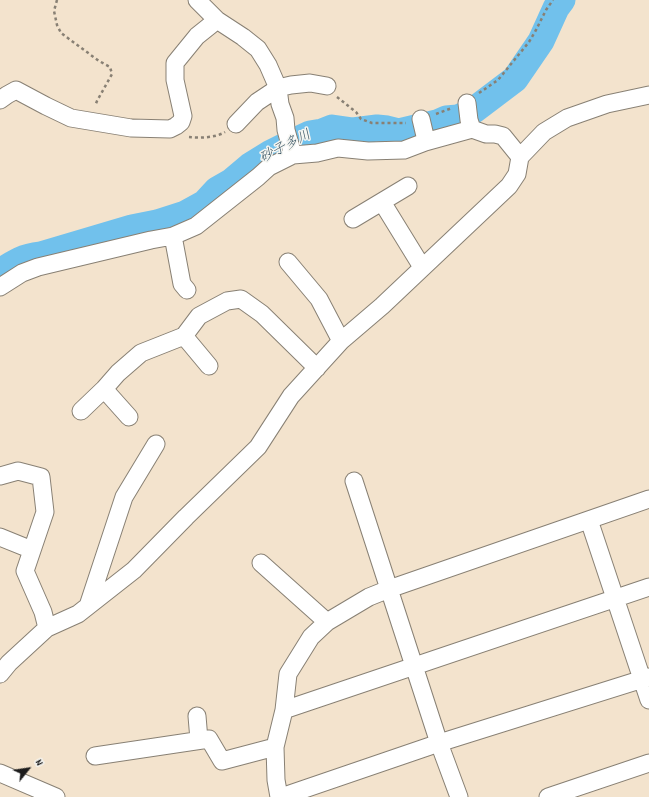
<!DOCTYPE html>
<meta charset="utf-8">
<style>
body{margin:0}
#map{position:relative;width:649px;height:797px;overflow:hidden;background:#f3e3cd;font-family:Dekko,sans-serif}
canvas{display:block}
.north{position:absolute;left:8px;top:749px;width:40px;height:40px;-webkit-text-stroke:3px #f6f6f2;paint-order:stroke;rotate:60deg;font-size:11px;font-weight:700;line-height:16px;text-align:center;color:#1c1c1c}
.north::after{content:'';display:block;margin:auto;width:14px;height:18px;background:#1c1c1c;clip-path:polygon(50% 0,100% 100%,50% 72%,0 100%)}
</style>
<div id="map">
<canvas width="649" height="797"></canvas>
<div class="north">N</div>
</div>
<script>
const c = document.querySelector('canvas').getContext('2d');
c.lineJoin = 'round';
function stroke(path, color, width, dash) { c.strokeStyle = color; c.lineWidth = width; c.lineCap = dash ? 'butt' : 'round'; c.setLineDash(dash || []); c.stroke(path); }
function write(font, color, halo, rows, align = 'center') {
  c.font = font + ' Dekko,"Klee One",sans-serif'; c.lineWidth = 3; c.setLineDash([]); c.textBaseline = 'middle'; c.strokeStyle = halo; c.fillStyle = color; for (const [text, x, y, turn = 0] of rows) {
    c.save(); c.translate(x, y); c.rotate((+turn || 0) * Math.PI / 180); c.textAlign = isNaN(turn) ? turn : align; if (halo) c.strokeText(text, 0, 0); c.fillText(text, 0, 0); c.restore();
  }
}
const river = new Path2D(`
 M0,272C15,262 23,257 41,255L132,228L157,223L185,214L205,203L217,190L231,182L250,166L271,153L295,141L310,134L322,132L332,128L353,131L377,128L387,129L399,132L437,123L446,119L458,118L465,115L474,110L515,79L541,41L556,8L562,0`);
const path = new Path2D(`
 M57,0L54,11L57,25L61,33L99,61L110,67L112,74L97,101L95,106
 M479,93L498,80L529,42L536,30L546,10L553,0
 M337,97L356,112L361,119L372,123H406
 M436,114L452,108
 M189,137C200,138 215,138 225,132`);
const minor = new Path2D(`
 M197,0L217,20L243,37L258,49L268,65L278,88L280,104L285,118L286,130L293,155
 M0,100L7,95L16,90L46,106L71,118L131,128L170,129L176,126L181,122L183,116L175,80V63L197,36L217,20
 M467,103L469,120L472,129
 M421,119L425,136V142
 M236,124L257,102L278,88L291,85L310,83L327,86
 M382,202L422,267
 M353,219L408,186
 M173,236L182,284L187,290
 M288,262L319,299L341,341
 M0,287L22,273L38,267L151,240L173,236L196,226L258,177L269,167L293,155L317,153L338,148L368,151L404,150L425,142L472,129L486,134H495L503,136L520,157
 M184,336L209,366
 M104,389L129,417
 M81,411L104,389L118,373L141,353L184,336L199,316L227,301L241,299L262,314L317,368
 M0,476L18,471L41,477L45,512L25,571L43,612L47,628
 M354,481L439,743L459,797
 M589,520L649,700
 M0,537L32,550
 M261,563L327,622
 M88,606L124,497L156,444
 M0,674L9,663L47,628L78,614L134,570L186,517L258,447L291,396L341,341L382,306L509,186L517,174L520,157L544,132L567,118L607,104L649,95
 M284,710L649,587
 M197,716L199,740
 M95,756L209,739L222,761L275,747
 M0,773L56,797
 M279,797L276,780L275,747L284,710L288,674L311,637L327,622L369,597L389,589L649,499
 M281,797L439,743L649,677
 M548,797L649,763`);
const waterNames = [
 ["砂子多川",286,148,-27]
];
stroke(river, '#71c1ec', 27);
stroke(minor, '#888074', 19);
stroke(path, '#888074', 2.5, [3, 3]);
stroke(minor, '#fff', 17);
write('italic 14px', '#3a5665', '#f6f6f2', waterNames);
</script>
